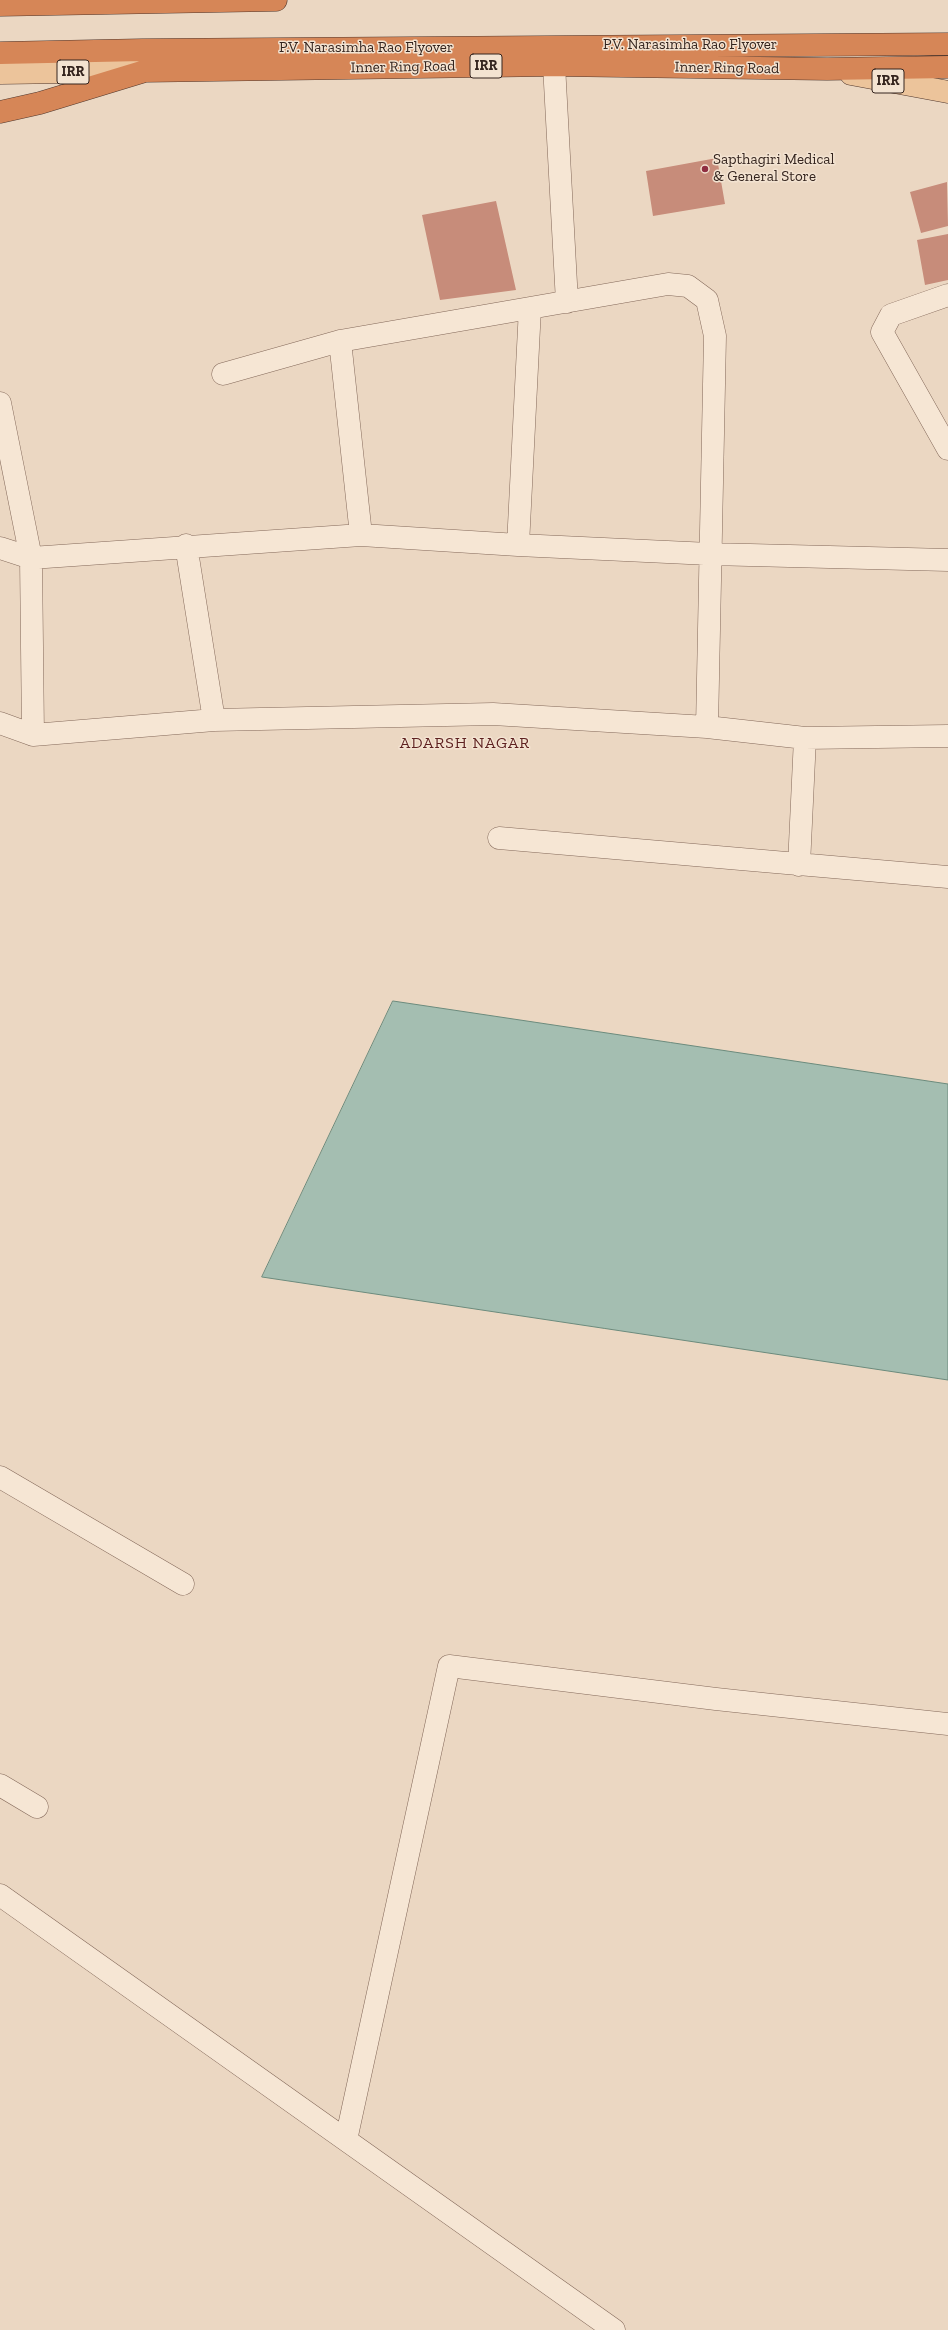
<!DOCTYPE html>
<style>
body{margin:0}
canvas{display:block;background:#ebd7c2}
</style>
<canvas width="948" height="2330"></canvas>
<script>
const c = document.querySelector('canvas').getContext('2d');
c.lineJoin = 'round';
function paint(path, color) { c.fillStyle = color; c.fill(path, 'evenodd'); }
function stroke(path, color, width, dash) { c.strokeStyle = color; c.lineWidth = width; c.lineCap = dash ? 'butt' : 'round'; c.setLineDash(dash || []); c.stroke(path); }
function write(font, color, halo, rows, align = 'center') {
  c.font = font + ' "Zilla Slab",serif'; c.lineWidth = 3; c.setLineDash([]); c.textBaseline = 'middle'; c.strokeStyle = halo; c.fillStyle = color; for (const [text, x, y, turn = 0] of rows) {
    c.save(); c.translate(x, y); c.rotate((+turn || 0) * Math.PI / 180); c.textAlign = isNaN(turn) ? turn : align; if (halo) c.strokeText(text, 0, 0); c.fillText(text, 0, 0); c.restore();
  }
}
const water = new Path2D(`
 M393,1001L948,1084V1380L262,1277Z`);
const building = new Path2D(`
 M717,158L725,204L653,216L646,171Z
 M947,182L948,226L921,233L910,192Z
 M496,201L516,290L440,300L422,215Z
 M948,234V280L925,285L917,240Z`);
const minor = new Path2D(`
 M554,65L567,302
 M948,295L891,315L882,332L948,449
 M340,341L361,535
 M223,374L340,341L668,284L688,286L707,300L715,336L707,727
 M0,403L31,558L33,735
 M186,545L214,720
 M518,545L530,308
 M0,548L31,558L361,535L518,545L710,554L948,560
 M0,723L33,735L214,720L493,714L707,727L805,738L948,736
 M499,838L948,877
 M799,865L805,738
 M0,1477L183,1584
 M0,1785L37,1807
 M0,1895L614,2330
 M346,2140L449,1666L716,1699L948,1724`);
const major = new Path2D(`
 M0,73L134,71
 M851,74L948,92`);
const highway = new Path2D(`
 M0,5L276,0
 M0,53L142,50L948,44
 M0,112L40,103L145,71L554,65L827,69L948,67`);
const markers = [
 [705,169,4,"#8f2e41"]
];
const shields = [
 [486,66,32],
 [73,72,32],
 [888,81,32]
];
const shieldNames = [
 ["IRR",486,66],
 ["IRR",73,72],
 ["IRR",888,81]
];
const streetNames = [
 ["P.V. Narasimha Rao Flyover",690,45],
 ["P.V. Narasimha Rao Flyover",366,48],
 ["Inner Ring Road",403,67,-1],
 ["Inner Ring Road",727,68,1]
];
const poiNames = [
 ["Sapthagiri Medical",713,160],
 ["& General Store",713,177]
];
const neighbourhoodNames = [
 ["ADARSH NAGAR",465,743]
];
paint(water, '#a4beb1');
stroke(water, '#6c8b7d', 1);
paint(building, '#c78c7a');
stroke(minor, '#84695a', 23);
stroke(major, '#51382e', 23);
stroke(highway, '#51382e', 23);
stroke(minor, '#f6e6d4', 22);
stroke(major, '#ecc49b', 22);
stroke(highway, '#d68657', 22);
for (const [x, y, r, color] of markers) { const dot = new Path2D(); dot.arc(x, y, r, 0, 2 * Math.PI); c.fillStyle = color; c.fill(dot); stroke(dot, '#f3e3d1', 1.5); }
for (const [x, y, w] of shields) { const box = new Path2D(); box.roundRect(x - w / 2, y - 12, w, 24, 3); c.fillStyle = '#f3e3d1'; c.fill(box); stroke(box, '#34241e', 1); }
write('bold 14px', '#34241e', null, shieldNames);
write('15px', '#34241e', '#f3e3d1', streetNames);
write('15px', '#34241e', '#f3e3d1', poiNames, 'left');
c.letterSpacing = '1px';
write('16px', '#5e2120', '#f3e3d1', neighbourhoodNames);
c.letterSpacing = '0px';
</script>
